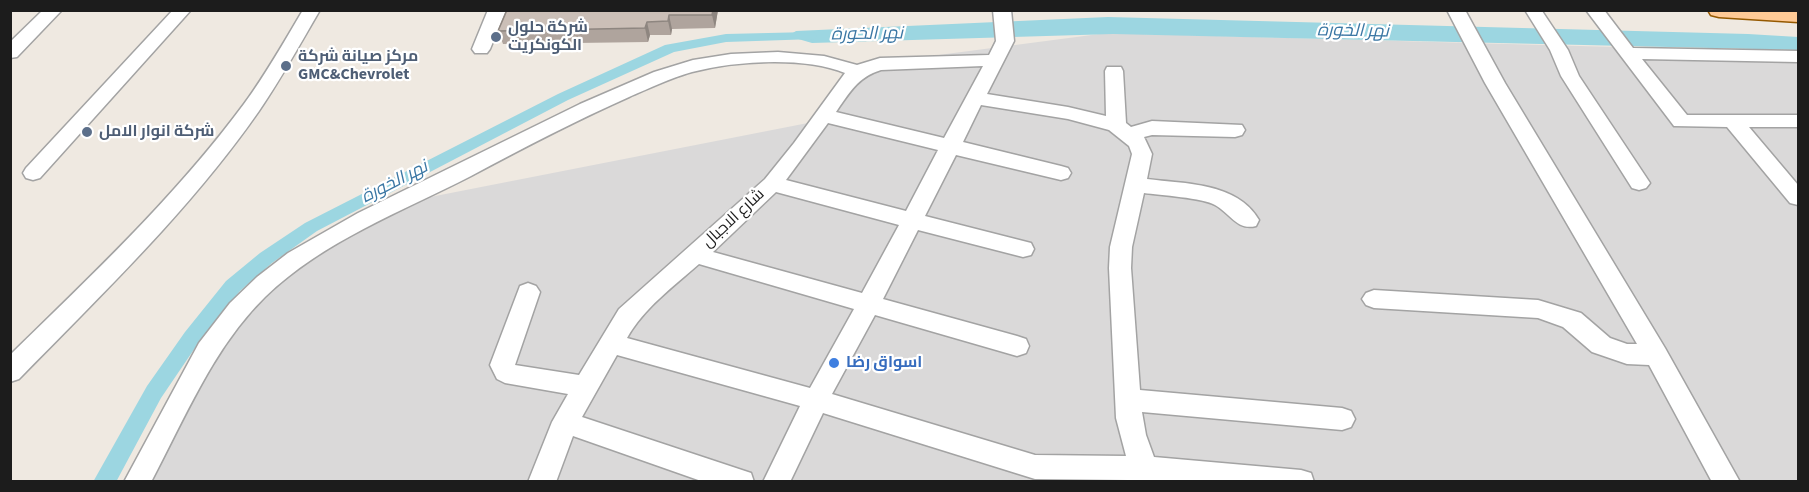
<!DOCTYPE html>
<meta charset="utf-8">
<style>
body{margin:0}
#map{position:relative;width:1809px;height:492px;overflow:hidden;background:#efe9e1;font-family:"Source Sans 3",sans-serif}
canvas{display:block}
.frame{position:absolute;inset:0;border:12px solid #1c1c1c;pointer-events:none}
</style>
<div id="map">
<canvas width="1809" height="492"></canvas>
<div class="frame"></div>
</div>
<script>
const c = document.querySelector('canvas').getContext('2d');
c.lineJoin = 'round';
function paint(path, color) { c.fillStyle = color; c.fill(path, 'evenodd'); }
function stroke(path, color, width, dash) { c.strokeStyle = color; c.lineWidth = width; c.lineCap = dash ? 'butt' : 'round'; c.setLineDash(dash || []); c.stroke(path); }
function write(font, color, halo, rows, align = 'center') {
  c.font = font + ' "Source Sans 3",Cairo,sans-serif'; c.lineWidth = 4.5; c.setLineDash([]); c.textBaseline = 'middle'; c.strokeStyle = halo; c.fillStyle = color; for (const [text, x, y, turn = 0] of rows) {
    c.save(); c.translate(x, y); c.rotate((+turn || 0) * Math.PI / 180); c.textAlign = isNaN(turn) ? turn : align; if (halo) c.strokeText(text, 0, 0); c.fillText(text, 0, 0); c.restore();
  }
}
const residential = new Path2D(`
 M1107,33L1798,52V481L130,482L234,317L374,208L813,122L862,65Z`);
const water = new Path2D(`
 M1108,17L1748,34L1798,37V50L1113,34L812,43L788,36L796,31Z`);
const canal = new Path2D(`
 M810,32L815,33L817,36L815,39L726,42L674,52L568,100L317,231L272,263L240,291L199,342L161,398L116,482H93L147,386L185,332L226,281L260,253L305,223L558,94L665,45L726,34Z`);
const minor = new Path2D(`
 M43,10H62L17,57L10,58V42Z
 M173,10H191L40,178L33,180L26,178L23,173L26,168Z
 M303,10H320C300,44 281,79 259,111C190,210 102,294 19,379L10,382V355C92,275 176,196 244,104C266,74 284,42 303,10Z
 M488,10H506L490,49L487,53H475L472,49Z
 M993,10H1011L1014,41L987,94L1068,107L1106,116L1105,71L1107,67H1121L1123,71L1126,123L1131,127L1152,121L1242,125L1245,130L1242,135L1235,137L1152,135L1144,137L1152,154L1147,179C1185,184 1237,182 1259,220L1256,226C1237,231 1230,213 1215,205C1204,198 1159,195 1144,193L1132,247L1131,268L1140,390L1342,408L1351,411L1355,419L1351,427L1342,430L1142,412L1146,435L1154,457L1301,470L1311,473L1314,482L1035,479L823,413L790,482H763L800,406L617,355L582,417L751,473L754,482H704L573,436L556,482H528L552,422L568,394L505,383L497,379L490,365L520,286L528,283L536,286L540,292L515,365L579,375L619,309L765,179L794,143L845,73C804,56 734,61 692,72C670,78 650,88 629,97C575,121 523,148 471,176C401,212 323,241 265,297C213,348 185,418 151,482H124L199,343L230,303L257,277L288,253L358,213L580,104L654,72L693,60L731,54L778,52L824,56L857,65L880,58L989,55L996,41ZM983,66L944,138L836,112C849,93 858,77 881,70ZM981,105L1068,119L1109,130L1129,146L1132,154L1110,247L1109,268L1116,418L1126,456L1035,455L832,394L875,315L1017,356L1026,353L1029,346L1026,339L1017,336L883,299L918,230L1023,257L1031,255L1034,249L1031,243L925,216L956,155L1061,180L1068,178L1071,173L1068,168L1061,166L963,142ZM828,123L938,150L906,211L786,180ZM776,192L899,225L862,293L713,252ZM699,264L854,309L810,388L627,338C644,308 673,287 699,264Z
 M1447,10H1465L1505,83L1665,348L1740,482H1712L1649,365L1627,364L1592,352L1563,327L1538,318L1374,308L1366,305L1362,299L1366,293L1374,290L1538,300L1581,313L1610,338L1627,344H1637L1485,83Z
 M1525,10L1542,11L1568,50L1579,76L1650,183L1646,188L1639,190L1632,188L1561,76L1550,50Z
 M1586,10H1604L1633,48L1798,51V62L1642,59L1687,115H1798V127H1749L1798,185V205L1790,203L1727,127L1674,126Z`);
const major = new Path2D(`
 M1708,10H1798V22L1719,17L1711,15Z`);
const wall = new Path2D(`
 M718,10L715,28L672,29L671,35H650L648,42L503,44L498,31Z`);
const shadedWall = new Path2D(`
 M713,10H718L715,28L712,15Z
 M669,15L672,29L671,35L668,21Z
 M647,22L650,35L648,42L645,28Z`);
const building = new Path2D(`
 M507,10H713L712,15H669L668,21L647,22L645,28L498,31Z`);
const markers = [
 [496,37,6,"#5c6f8a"],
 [286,66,6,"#5c6f8a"],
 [87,132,6,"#5c6f8a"],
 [834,363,6,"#3f7fe0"]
];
const serviceNames = [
 ["شركة حلول",508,28],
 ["الكونكريت",508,46],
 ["مركز صيانة شركة",298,57],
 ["GMC&Chevrolet",298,75],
 ["شركة انوار الامل",99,132]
];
const streetNames = [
 ["شارع الاجبال",734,219,-43]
];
const shopNames = [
 ["اسواق رضا",846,363]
];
const waterNames = [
 ["نهر الخورة",1353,32,1],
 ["نهر الخورة",867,35,-1],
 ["نهر الخورة",395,183,-27]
];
paint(residential, '#dad9d9');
paint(water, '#9cd6e1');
paint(canal, '#9cd6e1');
stroke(minor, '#a3a3a3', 3);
stroke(major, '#955900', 3);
paint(minor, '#fff');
paint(major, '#ffca96');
paint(wall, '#afa49d');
paint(shadedWall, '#8e8680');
paint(building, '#cbbfb7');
stroke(building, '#8e8680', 1.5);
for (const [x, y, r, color] of markers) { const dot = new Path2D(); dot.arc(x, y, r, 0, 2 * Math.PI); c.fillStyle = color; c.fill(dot); stroke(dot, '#fff', 2); }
write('bold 16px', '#4e5e75', '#fff', serviceNames, 'left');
write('16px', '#1c1c1c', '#fff', streetNames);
write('bold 16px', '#366cbe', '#fff', shopNames, 'left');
write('italic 18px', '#3b77a4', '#fff', waterNames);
</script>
